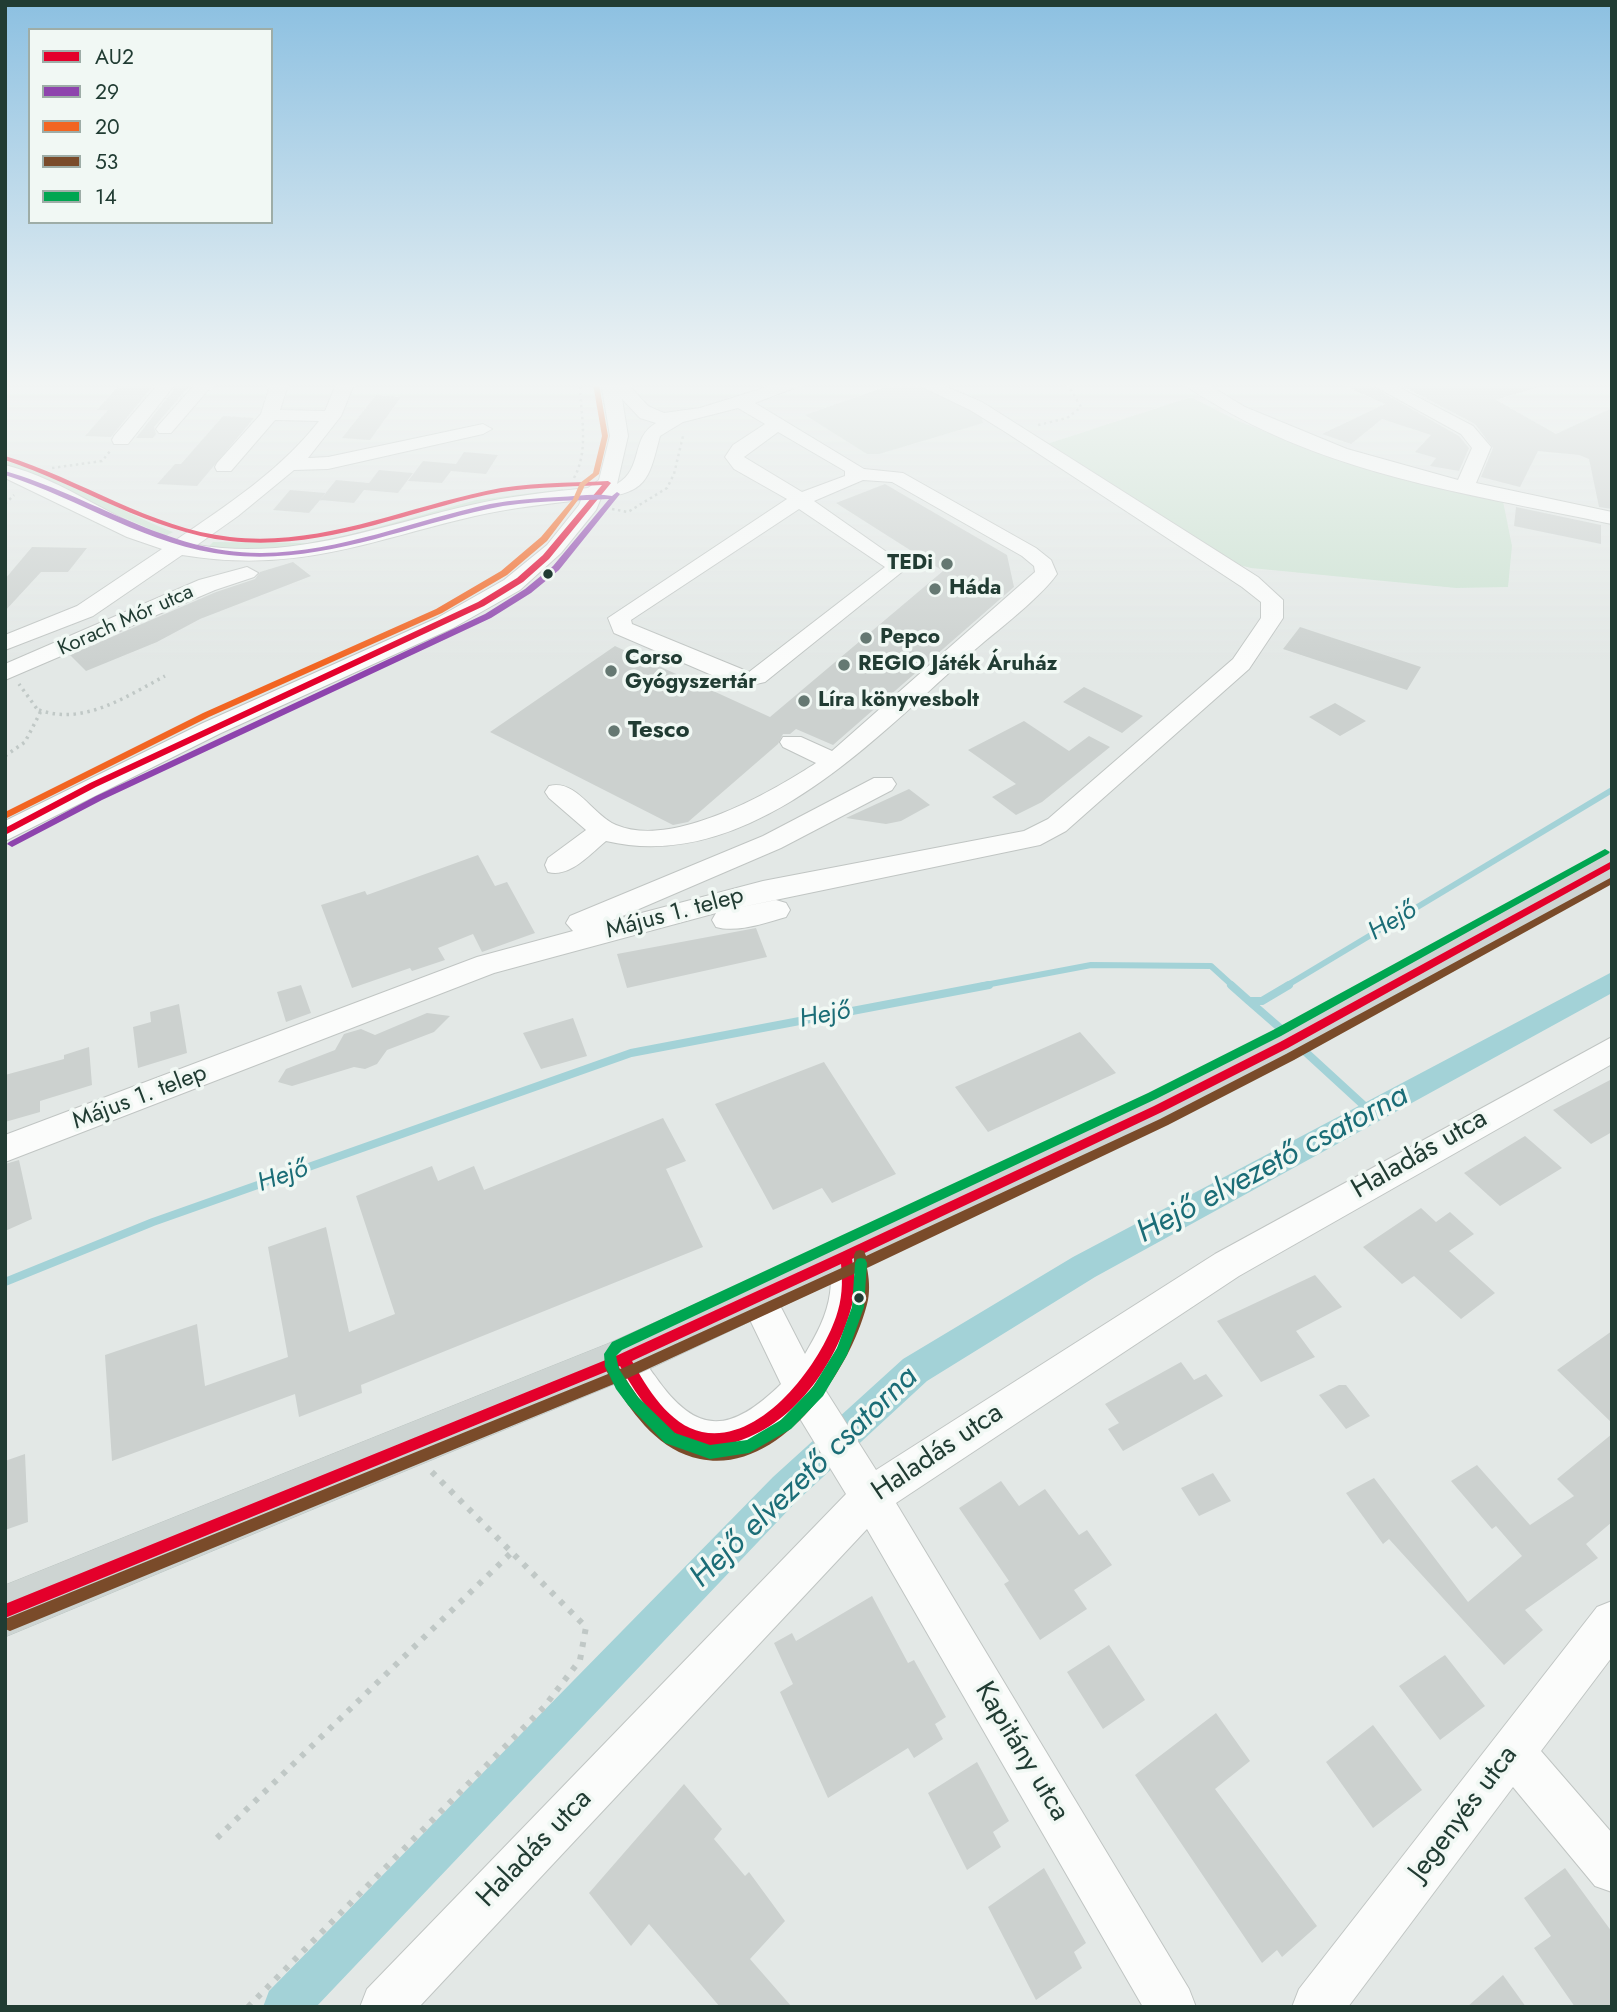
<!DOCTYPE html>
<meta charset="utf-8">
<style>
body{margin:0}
#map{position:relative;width:1617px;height:2012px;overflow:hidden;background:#e3e8e6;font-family:Jost,sans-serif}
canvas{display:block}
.frame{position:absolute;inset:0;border:7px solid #213c33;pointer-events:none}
.legend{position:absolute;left:28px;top:28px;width:245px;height:196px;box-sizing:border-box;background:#f1f8f4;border:2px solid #9eada7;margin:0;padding:9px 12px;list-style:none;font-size:21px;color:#213c33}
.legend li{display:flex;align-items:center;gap:14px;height:35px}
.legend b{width:35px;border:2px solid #9eada7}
</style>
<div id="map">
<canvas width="1617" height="2012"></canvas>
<div class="frame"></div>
<ul class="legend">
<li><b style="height:9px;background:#e4002b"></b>AU2</li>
<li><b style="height:9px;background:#8e44ad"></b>29</li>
<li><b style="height:9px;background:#f26522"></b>20</li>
<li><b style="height:9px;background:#7a4b2a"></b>53</li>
<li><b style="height:9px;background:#00a651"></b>14</li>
</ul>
</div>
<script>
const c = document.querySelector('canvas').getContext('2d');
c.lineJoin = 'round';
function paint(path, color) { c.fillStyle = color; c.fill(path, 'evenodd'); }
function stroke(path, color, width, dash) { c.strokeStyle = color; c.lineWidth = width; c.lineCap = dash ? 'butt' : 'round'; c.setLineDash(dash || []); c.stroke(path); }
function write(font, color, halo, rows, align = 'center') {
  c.font = font + ' Jost,sans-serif'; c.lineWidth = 7; c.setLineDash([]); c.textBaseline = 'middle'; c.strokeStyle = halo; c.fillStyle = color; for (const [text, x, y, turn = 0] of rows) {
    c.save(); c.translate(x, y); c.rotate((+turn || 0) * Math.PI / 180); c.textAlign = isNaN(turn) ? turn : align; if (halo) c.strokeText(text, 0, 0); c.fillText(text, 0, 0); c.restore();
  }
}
const built = new Path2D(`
 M899,382H909L945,395L982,416L983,423L879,454H867L805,415Z`);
const green = new Path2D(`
 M1191,397L1236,420L1299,445L1503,501L1512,546L1508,587L1456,588L1251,568L1231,563L1044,445Z
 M5,461C65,476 116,510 173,532L166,536L5,466Z
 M563,489V494L308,547L248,550L208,547L213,542L307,543L345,536L476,500Z`);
const streamFar1 = new Path2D(`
 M980,986L1091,965L1211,966L1233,986
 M1286,986L1612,790`);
const stream = new Path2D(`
 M1231,985L1249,1001H1262L1289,985
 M1249,1001L1288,1035
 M1299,1046L1371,1112
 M5,1282L153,1222L631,1053L989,985`);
const canal = new Path2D(`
 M1612,972V993L1095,1277L927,1381L797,1501L316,2007H263L269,1991L773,1477L903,1359L1073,1257Z`);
const building = new Path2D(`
 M122,382H156L111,437L85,436L108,410H97Z
 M1336,382H1364L1459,436L1469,448L1459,471L1430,466L1436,458L1415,452L1431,435L1382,419L1351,444L1322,434L1385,404Z
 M1395,382H1538V387L1496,400L1556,434L1612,408V509L1599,507L1589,459L1579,455L1538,451L1520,487L1481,477L1493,448L1475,424Z
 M179,383H192L154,427L156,434L153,438H136Z
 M376,395L401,397L370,440L342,438Z
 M223,416L254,418L197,486L157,484L175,464H181Z
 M464,452L498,455L486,474L451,471L442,483L408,481L423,461L456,464Z
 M379,470L413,473L398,493L364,490L354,503L320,500L336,480L369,483Z
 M885,484L1007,555L1014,587L833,745L796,729L790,734H783L778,744L688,822L673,825L490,732L615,646L770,717L943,571L836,503Z
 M290,490L326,493L309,513L273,510Z
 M1516,507L1601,525V544L1514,526Z
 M32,547L87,548L68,572H41L5,611V579Z
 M293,562L311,576L200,619L157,642L86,671L70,655L216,592L255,579L260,572Z
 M1300,627L1421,667L1407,690L1283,649Z
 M1084,687L1143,716L1122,733L1063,702Z
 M1335,703L1366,721L1340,736L1309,717Z
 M1024,721L1069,751L1089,736L1110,747L1042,802L1016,815L992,797L1016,784L968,750Z
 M909,789L930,805L901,821L886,824L846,818Z
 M478,855L495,886L507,882L535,933L482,952L473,934L438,948L445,960L412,971L410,968L352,988L321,905L365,891L367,895Z
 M756,928L767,957L627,988L617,954Z
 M301,985L311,1013L286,1022L277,992Z
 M179,1004L187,1053L138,1068L133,1027L151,1022L150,1012Z
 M427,1013L450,1016L434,1032L387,1050L377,1064L365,1069L354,1067L292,1086L278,1082L286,1069L335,1050L344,1034L361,1029L375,1035Z
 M573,1018L587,1056L541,1069L523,1033Z
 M1080,1032L1116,1073L988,1132L955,1087Z
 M89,1047L92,1085L40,1101V1112L5,1122V1075L64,1059V1055Z
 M824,1062L896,1174L832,1203L822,1188L773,1210L715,1104Z
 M1612,1079V1132L1591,1144L1553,1110Z
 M663,1118L686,1161L666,1169L703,1247L361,1385L362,1393L299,1417L295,1394L112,1461L105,1355L197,1324L205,1386L288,1357L268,1247L326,1227L349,1332L395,1314L356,1196L432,1166L438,1181L474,1166L484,1190Z
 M1525,1136L1562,1168L1500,1206L1464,1173Z
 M19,1160L32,1219L5,1231V1164Z
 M1421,1208L1436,1222L1450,1212L1474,1234L1449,1251L1495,1293L1461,1319L1414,1276L1402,1284L1363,1247Z
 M1315,1275L1342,1307L1296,1331L1315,1357L1261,1382L1217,1321Z
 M1612,1331V1423L1557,1370Z
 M1181,1362L1194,1380L1206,1374L1223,1396L1123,1451L1108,1429L1119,1423L1105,1404Z
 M1339,1385H1346L1370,1416L1346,1429L1319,1395Z
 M1612,1434V1522L1586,1544L1598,1558L1525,1610L1543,1630L1504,1665L1389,1539L1383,1544L1346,1493L1374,1478L1468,1602L1522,1556L1496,1526L1492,1529L1451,1481L1477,1465L1530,1525L1574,1496L1557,1479Z
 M25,1454L28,1522L5,1530V1461Z
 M1213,1473L1231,1501L1199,1516L1181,1488Z
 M1001,1481L1019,1506L1045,1489L1079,1535L1087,1530L1112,1565L1074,1590L1087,1609L1040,1640L1004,1584L1009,1581L959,1508Z
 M872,1596L908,1663L914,1660L946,1717L935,1724L943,1739L914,1758L908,1748L828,1798L780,1692L793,1684L774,1643L792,1633L796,1641Z
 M1109,1645L1145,1700L1103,1729L1067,1672Z
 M1445,1655L1485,1706L1440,1740L1399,1686Z
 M1216,1713L1250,1761L1215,1789L1317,1926L1282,1957L1277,1950L1262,1963L1135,1775Z
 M1373,1725L1422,1790L1373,1828L1326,1762Z
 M977,1762L1009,1821L993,1832L1001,1847L967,1870L928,1793Z
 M684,1784L722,1829L714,1839L745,1876L749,1872L785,1921L750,1959L792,2007H720L649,1924L631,1946L589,1893Z
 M1044,1868L1086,1943L1074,1952L1082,1968L1036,2000L988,1907Z
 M1565,1868L1612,1932V2007H1575L1534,1948L1551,1936L1524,1898Z
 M1503,1975L1526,2007H1467Z`);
const pathFar2 = new Path2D(`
 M1016,382L1020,387
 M1038,425L1067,418L1081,407L1066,382
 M52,468L102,461L111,450
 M574,478C590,448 580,414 580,382
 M5,504L14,495
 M612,509L628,512L667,488L674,474L683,436`);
const pathFar1 = new Path2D(`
 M39,710C84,726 127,696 165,676
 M5,756L25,742L40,713L19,684`);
const path = new Path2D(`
 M217,1838L512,1552
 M248,2007L544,1707L580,1660L586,1627L431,1471`);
const minor = new Path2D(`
 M160,382H177L128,444H114L112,440L114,436Z
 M197,382H215L171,433H159L156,429L159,425Z
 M271,382H289L280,410L325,411L337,382H355L341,416L308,458L328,457L483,424L492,429L483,434L328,469L294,470L238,516L197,545C293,561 379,526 471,505C510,496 549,492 588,488L599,480L610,436L601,382H626L648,406L664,413L700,408L783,382H809L755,403L864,469L903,473L1036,548L1051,560L1057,574C1039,600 987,638 962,661C869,745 745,874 606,841C590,854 570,878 548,872L545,865L548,858L586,830L549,798L545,792L549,786C577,779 592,815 616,825C672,849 770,793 816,763L783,747L780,742L783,737H801L832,751L1035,572L1034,566L1022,556L892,482L863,480L814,501L908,567L765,682L743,687L735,685L614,633L608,618L787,499L734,469L725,457L733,445L765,424L738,408L683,422L660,436C649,478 648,492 601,498L596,510L561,553L520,590L453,628L221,733L5,841V821L203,723L437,618L504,580L547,545L579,505L581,500C546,504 510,508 475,516C367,541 298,574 182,555L93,616L5,650V635L77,606L162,549L127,537L5,478V465C66,480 115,523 176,540C226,506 281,470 319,421L275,420L231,471H217L215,467L217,463L261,414ZM622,399L640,418L656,423C630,438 644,468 617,484L628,436ZM778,432L845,471V476L802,492L744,457ZM799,509L885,567L749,672L632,624L631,620Z
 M912,382H935L982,402L1258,577L1283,600V618L1249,669L1066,831L1040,845L732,909L776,900L786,903L790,910L786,917C766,923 736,933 716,927L712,920L716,913L494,973L5,1162V1135L477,957L573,931L566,923L570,916L763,836L874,778H892L896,784L892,790L781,848L611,921L763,881L1024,831L1048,819L1233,659L1261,618V602L1242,587L1007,433L970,410Z
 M1183,382H1204L1245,407L1347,449L1458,480L1472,448L1461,434L1367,382H1389L1473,426L1491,447L1476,483L1612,512V524C1480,496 1335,476 1218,406C1207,399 1191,392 1183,382Z
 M247,567L258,573L254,577L215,590L5,680V664L199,580Z
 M1612,1037V1064L1239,1276L896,1503L1189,1989L1196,2007H1143L867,1529L419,2007H360L367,1989L846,1494L799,1417C721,1498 643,1446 605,1359L610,1347L623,1342C640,1348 644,1362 655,1376C697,1437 731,1433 781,1384L738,1295L743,1284L756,1279L769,1284L805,1354C816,1335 827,1316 830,1293C833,1276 826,1261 834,1245L846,1241L858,1245C880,1291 852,1350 824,1388L876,1470L1215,1254Z
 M1612,1601V1657L1541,1751L1612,1833V1892L1595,1886L1513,1787L1348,2007H1292L1299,1989L1597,1607Z`);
const major = new Path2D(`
 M1612,853V879L1297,1055L1172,1120L861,1269L639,1374L5,1637V1585L607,1344L831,1243L1144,1098L1271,1035L1600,856Z`);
const bus1 = new Path2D(`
 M5,456C81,479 150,528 230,537C319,547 401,509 486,491C526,482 567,483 608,481L611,483L549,559L523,582L484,606L96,787L5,835V828L90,783L478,602L517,578L543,555L602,485C563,487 524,487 486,495C401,514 319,551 230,541C151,532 80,485 5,460Z
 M1612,861V868L1288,1048L1162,1112L852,1259C854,1271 856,1284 854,1296C842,1354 801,1418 744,1439C731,1444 717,1448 703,1445C663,1437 639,1399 620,1366L5,1618V1604L618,1355L842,1252L1154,1106L1280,1042ZM841,1264C843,1283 842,1300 836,1317C819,1366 761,1444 702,1432C669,1425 647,1388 632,1361Z`);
const bus2 = new Path2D(`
 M5,471C92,496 169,554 262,553C341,552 414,520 490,504C513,500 536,498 559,497C576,496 596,493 612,496L617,492L620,494L559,570L531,593L491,618L102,800L12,847L7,844L9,842L96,796L485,614L525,589L553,566L609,499C569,501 528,500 488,509C402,528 318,565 229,555C150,547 80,499 5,475Z`);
const bus3 = new Path2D(`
 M596,382L599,384L608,436L599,474L585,485L578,500L547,541L507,575L442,613L209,717L5,819V812L203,713L436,609L501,571L541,537L573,499L580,483L593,473L602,436L593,384Z`);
const bus4 = new Path2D(`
 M1612,877V884L1294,1060L1168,1125L867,1268C869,1278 870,1289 868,1300C853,1367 781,1476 700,1459C660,1451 635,1417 614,1384L10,1631L5,1629V1619L608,1374L604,1366L606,1362L611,1360L616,1362L620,1369L623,1368L848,1265L854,1262V1255L856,1251L860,1250L864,1251L866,1256L1160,1119L1286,1054ZM856,1273C861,1343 778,1462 700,1446C667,1439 643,1406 626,1379Z`);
const bus5 = new Path2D(`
 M1605,849L1610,852L1608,854L1281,1036L1156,1099L622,1350L616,1356L619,1369L630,1386L638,1397L675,1433L710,1445L747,1440L781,1420L813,1387L837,1348L852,1307L855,1263L857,1259L861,1258L865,1259L867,1263L864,1307L847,1355L823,1396L791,1429L749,1453L710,1459L665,1443L628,1405L616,1389L605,1366L604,1354L612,1342L1148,1093L1273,1030Z`);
const markers = [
 [947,564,7,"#657872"],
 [548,574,6,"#213c33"],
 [935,589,7,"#657872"],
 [866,638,7,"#657872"],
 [844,665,7,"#657872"],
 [611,671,7,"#657872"],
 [804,701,7,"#657872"],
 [614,731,7,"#657872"],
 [859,1298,6,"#213c33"]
];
const farPoinames = [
 ["TEDi",933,564,"right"],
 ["Háda",949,589],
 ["Pepco",880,638],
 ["Corso",625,659],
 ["Gyógyszertár",625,683],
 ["REGIO Játék Áruház",858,665],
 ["Líra könyvesbolt",818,701]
];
const farStreetnames = [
 ["Korach Mór utca",126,621,-24]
];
const poiNames = [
 ["Tesco",628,731]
];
const streetNames = [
 ["Május 1. telep",675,914,-15],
 ["Május 1. telep",140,1098,-21]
];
const waterNames = [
 ["Hejő",1393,922,-31],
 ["Hejő",825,1016,-11],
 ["Hejő",283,1177,-19]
];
const nearStreetnames = [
 ["Haladás utca",1420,1155,-30],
 ["Haladás utca",938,1453,-34],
 ["Kapitány utca",1021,1752,59],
 ["Jegenyés utca",1464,1814,-53],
 ["Haladás utca",535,1849,-46]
];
const nearWaternames = [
 ["Hejő elvezető csatorna",1273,1165,-28],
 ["Hejő elvezető csatorna",805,1478,-44]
];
paint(built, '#d1dad6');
paint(green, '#cce2d2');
stroke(streamFar1, '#a3d2d7', 6);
stroke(stream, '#a3d2d7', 8);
paint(canal, '#a3d2d7');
paint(building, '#ccd1cf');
stroke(minor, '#c0c5c3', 2);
stroke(major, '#bcc5c2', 1);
stroke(pathFar2, '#c0c8c6', 2.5, [2.5, 3.5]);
stroke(pathFar1, '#c0c8c6', 3.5, [2.5, 4.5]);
stroke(path, '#c0c8c6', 6, [5, 8]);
paint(minor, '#fbfcfb');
paint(major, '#cdd4d2');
paint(bus1, '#e4002b');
paint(bus2, '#8e44ad');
paint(bus3, '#f26522');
paint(bus4, '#7a4b2a');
paint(bus5, '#00a651');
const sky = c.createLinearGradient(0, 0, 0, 664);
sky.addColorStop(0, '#8cc0e1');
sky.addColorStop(0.58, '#f2f5f4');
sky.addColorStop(1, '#f2f5f400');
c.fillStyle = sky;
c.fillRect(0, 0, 1617, 664);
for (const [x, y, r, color] of markers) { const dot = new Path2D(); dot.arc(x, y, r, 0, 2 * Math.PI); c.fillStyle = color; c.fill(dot); stroke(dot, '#f1f8f4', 2.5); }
write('bold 21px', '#213c33', '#f1f8f4', farPoinames, 'left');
write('21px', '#213c33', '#f1f8f4', farStreetnames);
write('bold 24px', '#213c33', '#f1f8f4', poiNames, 'left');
write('24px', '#213c33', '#f1f8f4', streetNames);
write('italic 26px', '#1b6d77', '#f1f8f4', waterNames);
write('28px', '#213c33', '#f1f8f4', nearStreetnames);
write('italic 32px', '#1b6d77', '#f1f8f4', nearWaternames);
</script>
